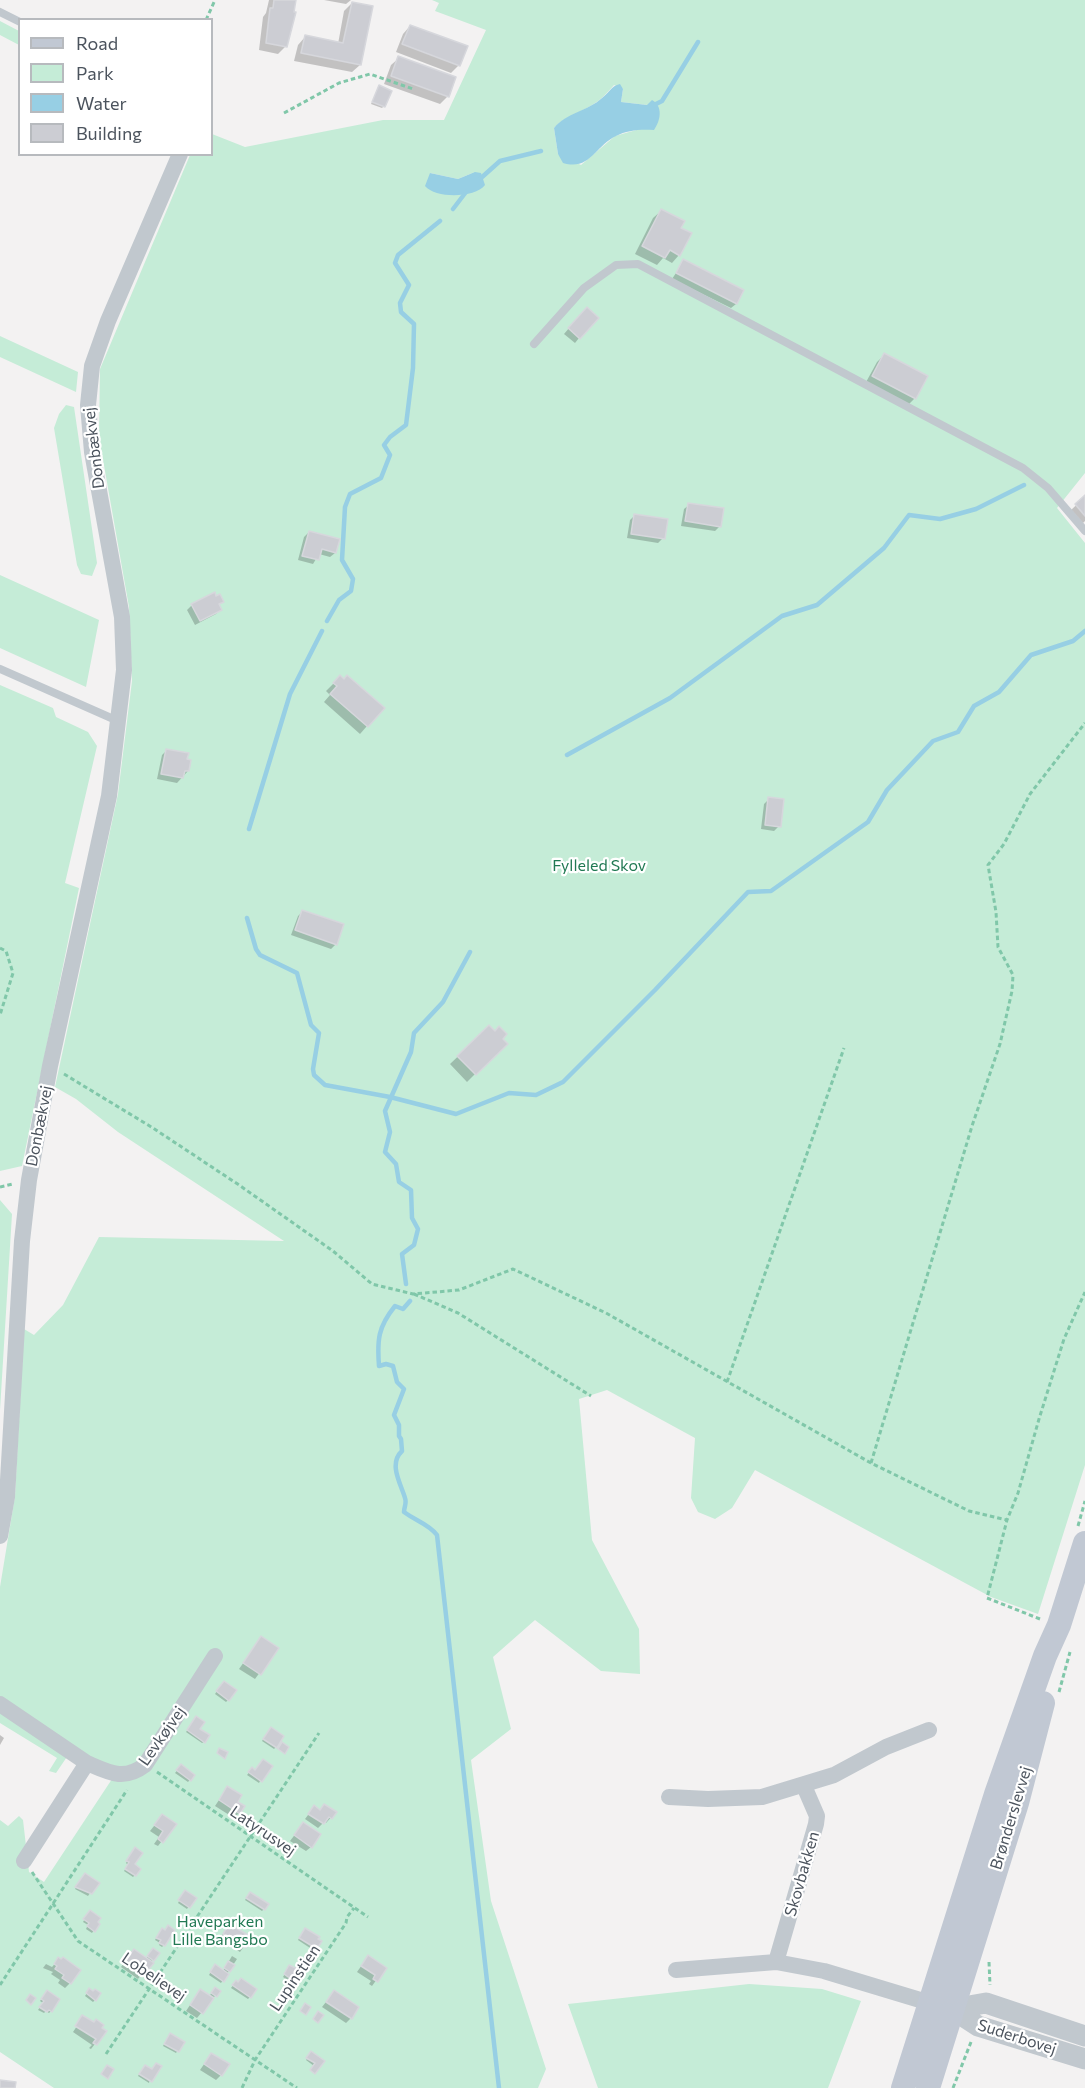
<!DOCTYPE html>
<meta charset="utf-8">
<style>
body{margin:0}
#map{position:relative;width:1085px;height:2088px;overflow:hidden;background:#f3f2f2;font-family:Commissioner,sans-serif}
canvas{display:block}
.legend{position:absolute;left:18px;top:18px;width:195px;height:138px;box-sizing:border-box;background:#fff;border:2px solid #b7babe;margin:0;padding:8px 10px;list-style:none;font-size:18px;color:#4b535d}
.legend li{display:flex;align-items:center;gap:12px;height:30px}
.legend b{width:30px;border:2px solid #b7babe}
</style>
<div id="map">
<canvas width="1085" height="2088"></canvas>
<ul class="legend">
<li><b style="height:8px;background:#c1c8d3"></b>Road</li>
<li><b style="height:16px;background:#c5ecd7"></b>Park</li>
<li><b style="height:16px;background:#97cfe4"></b>Water</li>
<li><b style="height:16px;background:#cccdd3"></b>Building</li>
</ul>
</div>
<script>
const c = document.querySelector('canvas').getContext('2d');
c.lineJoin = 'round';
function paint(path, color) { c.fillStyle = color; c.fill(path, 'evenodd'); }
function stroke(path, color, width, dash) { c.strokeStyle = color; c.lineWidth = width; c.lineCap = dash ? 'butt' : 'round'; c.setLineDash(dash || []); c.stroke(path); }
function write(font, color, halo, rows, align = 'center') {
  c.font = font + ' Commissioner,sans-serif'; c.lineWidth = 4.5; c.setLineDash([]); c.textBaseline = 'middle'; c.strokeStyle = halo; c.fillStyle = color; for (const [text, x, y, turn = 0] of rows) {
    c.save(); c.translate(x, y); c.rotate((+turn || 0) * Math.PI / 180); c.textAlign = isNaN(turn) ? turn : align; if (halo) c.strokeText(text, 0, 0); c.fillText(text, 0, 0); c.restore();
  }
}
const green = new Path2D(`
 M432,0H1085V473L1057,508L1085,543V1465L1038,1614L991,1597L755,1470L732,1508L715,1519L698,1512L691,1498L695,1438L607,1390L579,1399L592,1540L639,1629L640,1674L601,1671L535,1620L493,1657L511,1729L471,1760L491,1901L546,2069L538,2088H54L0,2052V1820L8,1826L19,1816L23,1820L29,1872L44,1882L114,1776L73,1748L56,1773L49,1771L57,1758L0,1723V1587L15,1496L24,1329L34,1335L63,1305L99,1237L284,1241L118,1132L76,1099L55,1087L118,794L132,681L129,607L99,437L100,369L190,155L212,154V134L245,147L383,120H444L486,30L435,11L439,3ZM614,85L623,89L621,102L647,105L654,129H640L615,136L581,165L558,154L554,128C563,117 580,113 592,105C601,100 607,93 614,85ZM475,172L436,192L430,173L458,179Z
 M0,21L19,31V45L0,35Z
 M0,336L78,372L76,392L0,357Z
 M66,405L74,407L97,563L92,576L81,574L77,565L54,428L59,414Z
 M0,575L99,620L86,687L0,648Z
 M0,685L53,708L56,717L88,732L97,746L65,883L79,888L22,1166L0,1171Z
 M0,1200L12,1214L0,1410Z
 M749,1984L822,1989L861,2001L828,2088H598L568,2004Z`);
const water = new Path2D(`
 M620,84L623,89L621,102L647,105L652,100C663,106 661,120 654,130C641,129 627,130 616,136C595,146 590,171 563,163L558,154L554,128C566,113 588,111 602,98C609,93 611,86 620,84Z
 M475,172L481,173L485,185C475,198 436,199 425,186L430,173L458,179Z`);
const shadow = new Path2D(`
 M269,0H294L286,46L278,54L259,50L263,17L266,13Z
 M324,0H351L346,4Z
 M352,3L360,65L352,72L294,61L298,45L305,37L338,44L344,11Z
 M410,26L459,65L451,73L396,52L403,34Z
 M399,58L454,78L447,97L440,104L384,84L391,65Z
 M378,89L384,106L382,108L371,104Z
 M661,211L679,229V255L672,263L663,258L657,265L635,254L653,218Z
 M684,261L742,291L736,304L731,308L672,279Z
 M582,313L579,338L575,343L564,334Z
 M884,355L926,377L914,399L907,406L865,384L877,362Z
 M1085,497V521L1083,523L1071,510Z
 M689,505L720,526L715,531L681,526L684,509Z
 M635,515L663,538L658,543L627,538L630,520Z
 M309,532L335,553L330,557L319,554L313,564L298,560L304,537Z
 M216,598L222,602L218,605L220,609L216,614L195,625L187,610L192,605Z
 M340,677L344,680L367,726L360,734L324,702L330,695L326,691Z
 M167,750L185,760L188,771L177,783L157,779L162,755Z
 M769,799L779,826L774,831L761,829L764,804Z
 M303,911L336,944L331,949L291,935L298,916Z
 M489,1027L505,1044L467,1082L450,1064Z
 M261,1638L277,1649L255,1679L239,1669Z
 M222,1684L228,1700L226,1702L215,1694Z
 M195,1720L204,1742L202,1743L186,1732Z
 M269,1731L276,1747L274,1749L262,1741Z
 M0,1735L4,1738L0,1745Z
 M181,1766L193,1776L188,1782L175,1773Z
 M252,1769L260,1781L259,1783L247,1775Z
 M227,1788L236,1802L239,1813L234,1818L215,1806Z
 M314,1807L319,1811L335,1813L326,1823L324,1822L318,1828L305,1819Z
 M158,1821L175,1824L158,1846L154,1844L159,1837L150,1831Z
 M303,1824L311,1847L306,1851L290,1841Z
 M133,1851V1865L135,1875L133,1877L124,1871L128,1865L126,1863Z
 M83,1877L97,1883L88,1896L75,1889Z
 M183,1894L194,1898L187,1909L178,1903Z
 M248,1896L264,1909L262,1911L245,1900Z
 M88,1914L98,1924L92,1933L86,1929L88,1925L83,1922Z
 M229,1926L248,1941L240,1952L219,1939Z
 M160,1932L164,1945L162,1947L159,1945L160,1943L155,1940Z
 M303,1932L320,1941L313,1950L298,1940Z
 M151,1951L158,1953L138,1979L121,1967L130,1955L146,1959Z
 M232,1956L237,1959L221,1983L209,1975L213,1968L223,1971Z
 M59,1959L70,1983L65,1988L58,1983L60,1980L51,1974L53,1972L43,1968L46,1964L52,1967Z
 M364,1962L385,1968L372,1986L369,1984L371,1981L357,1972Z
 M288,1969L294,1981L292,1983L283,1977Z
 M234,1984H238L250,1997L248,1999L231,1988Z
 M89,1990L95,2000L93,2002L85,1996Z
 M213,1990L219,1991L197,2018L186,2011L196,1996L209,1997Z
 M334,1992L351,2018L346,2023L322,2007Z
 M45,1994L51,2011L49,2013L46,2011L44,2013L38,2010L43,2003L40,2001Z
 M81,2020L105,2031L91,2049L89,2048L92,2045L73,2032Z
 M168,2037L183,2042L176,2053L163,2046Z
 M311,2053L323,2061L314,2066L306,2060Z
 M211,2054L221,2075L216,2080L200,2070Z
 M143,2068L152,2071L149,2083L138,2076Z`);
const stream = new Path2D(`
 M654,105L662,101L698,42
 M481,178L500,161L541,151
 M453,209L466,192
 M327,621L339,600L351,591L353,579L342,560L345,507L350,494L381,478L390,455L384,445L390,437L406,425L413,368L414,324L401,312L400,303L409,285L395,263L398,255L440,221
 M567,755L670,698L782,616L817,605L884,548L909,515L940,519L976,509L1024,485
 M249,829L290,694L322,631
 M247,918L256,949L260,955L297,973L311,1025L319,1033L313,1069L314,1075L325,1085L390,1097L456,1114L509,1093L536,1095L563,1082L655,990L748,892L771,891L868,822L887,790L933,741L958,732L974,706L999,692L1031,655L1073,641L1085,631
 M406,1284L402,1254L414,1245L418,1229L412,1218L411,1190L399,1182L396,1164L385,1152L390,1132L385,1111L411,1052L414,1033L443,1002L470,952
 M410,1301L403,1309L395,1306C378,1327 377,1340 379,1366L386,1364L393,1366L397,1382L404,1389L394,1415L399,1425V1436L401,1439L402,1451C388,1464 401,1484 405,1498C407,1503 404,1507 404,1512C416,1521 429,1524 437,1535L499,2088`);
const building = new Path2D(`
 M274,0H296L294,12H296L287,47L266,43L270,8H273Z
 M352,2L373,6L361,65L301,53L305,35L343,43Z
 M410,25L468,46L460,66L402,44Z
 M398,56L456,77L449,97L391,76Z
 M379,85L392,91L385,107L372,102Z
 M661,209L685,221L681,228L692,233L680,256L670,250L665,258L642,246Z
 M683,259L744,290L737,304L676,273Z
 M587,307L599,318L580,339L568,328Z
 M884,353L928,376L916,399L872,376Z
 M1085,495V516L1075,504Z
 M688,503L724,508L721,527L685,521Z
 M634,514L668,519L665,539L631,534Z
 M309,531L340,539L336,553L322,549L319,560L302,556Z
 M215,592L216,596L220,594L224,602L219,604L222,610L200,621L191,604Z
 M340,675L344,679L347,675L385,708L368,727L330,694L337,686L333,683Z
 M166,749L189,753L187,759L191,760L189,771H185L183,778L161,774Z
 M768,797L784,799L781,827L765,825Z
 M302,910L344,924L337,945L295,930Z
 M489,1025L495,1031L499,1026L507,1034L503,1039L508,1044L476,1075L457,1056Z
 M261,1636L279,1648L261,1675L243,1663Z
 M224,1681L237,1690L229,1701L216,1691Z
 M196,1716L205,1722L200,1729L210,1735L205,1743L187,1730Z
 M271,1727L284,1736L277,1748L263,1739Z
 M282,1742L289,1747L285,1754L278,1749Z
 M219,1748L228,1752L225,1759L217,1753Z
 M263,1759L273,1766L262,1782L248,1772L252,1767L255,1770Z
 M181,1764L195,1775L191,1781L176,1770Z
 M227,1786L242,1795L238,1802L245,1806L240,1814L219,1800Z
 M324,1804L337,1812L332,1819L329,1817L324,1824L308,1814L314,1805L320,1810Z
 M162,1814L177,1824L163,1843L158,1839L163,1831L154,1825Z
 M303,1822L321,1834L312,1848L294,1835Z
 M135,1847L143,1853L135,1864L141,1869L136,1876L125,1869L129,1862L126,1861Z
 M85,1873L100,1883L92,1894L75,1887Z
 M185,1890L197,1898L190,1908L178,1900Z
 M250,1892L269,1904L265,1910L246,1898Z
 M90,1910L101,1918L98,1922L100,1924L95,1932L87,1926L89,1923L83,1919Z
 M229,1924L248,1935L246,1938L250,1941L246,1948L223,1934Z
 M168,1925L175,1930L165,1946L159,1943L161,1940L156,1938L162,1928L165,1930Z
 M305,1928L320,1937L318,1939L322,1941L317,1949L299,1938Z
 M153,1948L160,1953L154,1961L147,1956Z
 M134,1949L154,1963L144,1975L125,1961Z
 M368,1955L387,1968L378,1982L373,1979L375,1975L361,1966Z
 M58,1957L61,1959L63,1957L81,1970L71,1984L62,1978L64,1975L55,1969L57,1966L54,1964Z
 M228,1961L235,1965L230,1972L224,1968Z
 M215,1964L229,1974L224,1982L210,1972Z
 M289,1965L302,1971L295,1982L284,1974Z
 M241,1978L257,1989L251,1998L232,1985L236,1980L238,1982Z
 M215,1987L221,1991L217,1997L211,1993Z
 M89,1988L93,1991L95,1989L101,1993L96,2001L86,1993Z
 M200,1989L214,1998L203,2014L190,2005Z
 M47,1990L60,1999L52,2012L49,2010L47,2012L39,2007L44,2001L41,1999Z
 M334,1990L359,2007L352,2019L326,2002Z
 M30,1994L36,1998L31,2005L26,2000Z
 M305,2003L311,2007L306,2015L300,2011Z
 M318,2011L324,2015L318,2023L313,2019Z
 M82,2015L94,2022L96,2019L104,2025L102,2028L107,2031L97,2045L93,2043L96,2039L75,2026Z
 M170,2033L185,2042L179,2052L164,2044Z
 M311,2051L325,2061L315,2074L310,2070L315,2063L306,2058Z
 M211,2053L230,2064L222,2076L204,2064Z
 M156,2063L162,2066L152,2082L139,2074L145,2065L152,2069Z
 M107,2065L114,2069L108,2079L101,2074Z
 M0,2080L16,2082L15,2088H0Z`);
const path = new Path2D(`
 M206,20L215,0
 M284,113L339,83L370,74L413,89
 M0,948L6,951L13,973L0,1015
 M64,1074L153,1128L239,1185L333,1251L372,1284L413,1294L459,1290L513,1269L606,1313L871,1463L969,1511L1007,1520
 M0,1187L13,1184
 M414,1294L458,1313L591,1396
 M727,1382L844,1048
 M871,1463L972,1126L1000,1044L1012,991L1013,975L998,947L996,912L988,865L1004,844L1030,794L1085,723
 M1078,1526L1085,1501
 M1040,1619L987,1598L1007,1520L1018,1493L1039,1419L1064,1339L1085,1292
 M1059,1692L1070,1652
 M157,1772L368,1917
 M32,1872L78,1941L297,2088
 M989,1962L990,1985
 M0,1985L127,1790
 M106,2054L319,1733
 M242,2088L255,2060L346,1923L347,1917L354,1908
 M953,2088L971,2042`);
const service = new Path2D(`
 M0,12L20,22
 M534,344L584,288L616,265L638,264L1023,468L1048,488L1085,531
 M0,669L118,721`);
const minor = new Path2D(`
 M0,1536L7,1497L22,1241L29,1180L50,1066L109,796L124,670L122,617L92,452L88,405L92,366L108,321L180,154
 M0,1704L87,1763L24,1861
 M87,1763C110,1773 124,1781 145,1765L215,1656
 M669,1797L708,1799L762,1797L834,1775L886,1747L929,1730
 M776,1962L816,1824L817,1816L804,1786
 M676,1970L776,1962L824,1971L930,2003`);
const tertiary = new Path2D(`
 M937,2005L952,2009L978,2026L1085,2059
 M952,2009L986,2003L1085,2036`);
const secondary = new Path2D(`
 M903,2088L996,1794L1045,1656L1059,1625L1085,1543
 M928,2088L1017,1803L1043,1703`);
const streetNames = [
 ["Donbækvej",94,448,-97],
 ["Donbækvej",39,1126,-79],
 ["Levkøjvej",162,1736,-55],
 ["Brønderslevvej",1011,1818,-73],
 ["Latyrusvej",263,1831,34],
 ["Skovbakken",802,1874,-74],
 ["Lobelievej",154,1977,34],
 ["Lupinstien",295,1978,-56],
 ["Suderbovej",1017,2037,18]
];
const parkNames = [
 ["Fylleled Skov",599,866],
 ["Haveparken",220,1922],
 ["Lille Bangsbo",220,1940]
];
paint(green, '#c5ecd7');
paint(water, '#97cfe4');
paint(shadow, '#0003');
stroke(stream, '#97cfe4', 4.5);
paint(building, '#cccdd3');
stroke(building, '#d6d7dc', 1.5);
stroke(path, '#80c7a9', 3, [4.5, 3]);
stroke(service, '#c1c8ce', 8);
stroke(minor, '#c1c8ce', 16);
stroke(tertiary, '#c1c8ce', 21);
stroke(secondary, '#c1c8d3', 24);
write('16px', '#4b535d', '#fff', streetNames);
write('16px', '#217953', '#fff', parkNames);
</script>
